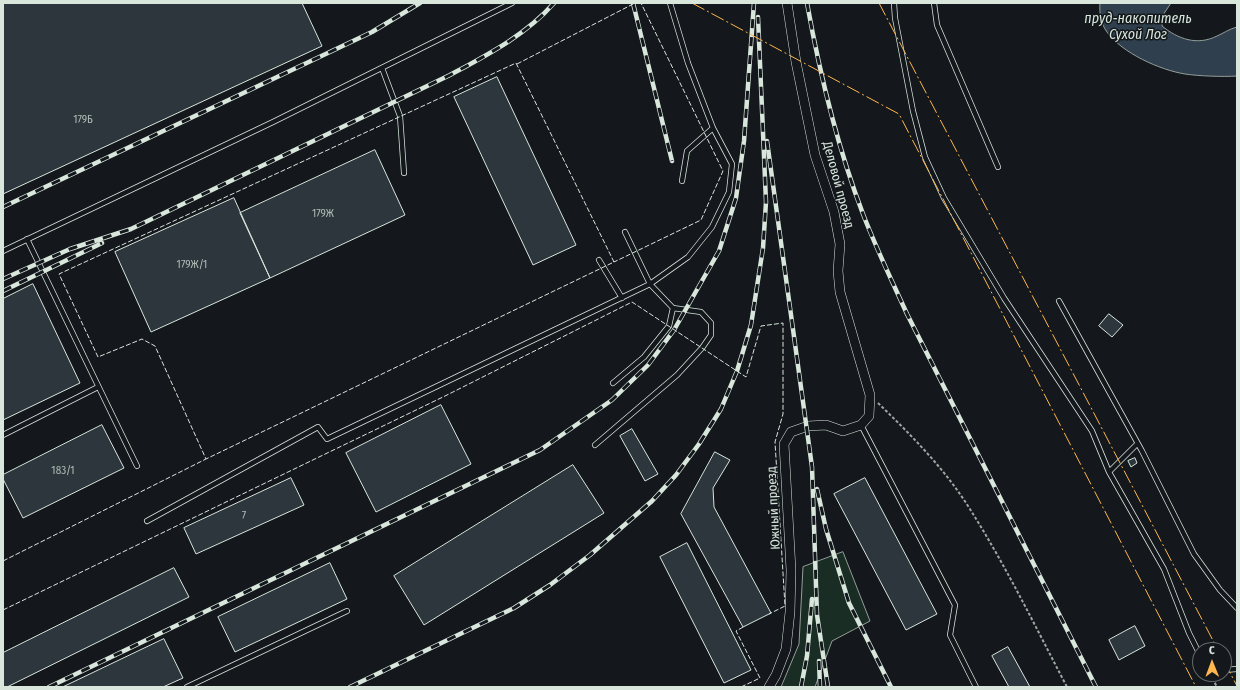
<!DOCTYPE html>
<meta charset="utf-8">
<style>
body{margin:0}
#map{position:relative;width:1240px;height:690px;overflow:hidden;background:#14181c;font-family:"Fira Sans Condensed",sans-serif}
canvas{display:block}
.frame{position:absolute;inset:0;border:4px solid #d8e6dc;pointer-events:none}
.north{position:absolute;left:1192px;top:642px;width:40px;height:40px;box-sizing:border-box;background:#14181c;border:1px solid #626a69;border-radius:50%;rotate:359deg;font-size:11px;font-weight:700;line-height:16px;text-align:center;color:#d8e6dc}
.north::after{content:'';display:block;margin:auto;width:14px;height:18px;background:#ffb74d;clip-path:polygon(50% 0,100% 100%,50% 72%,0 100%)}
</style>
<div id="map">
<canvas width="1240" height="690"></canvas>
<div class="frame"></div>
<div class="north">С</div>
</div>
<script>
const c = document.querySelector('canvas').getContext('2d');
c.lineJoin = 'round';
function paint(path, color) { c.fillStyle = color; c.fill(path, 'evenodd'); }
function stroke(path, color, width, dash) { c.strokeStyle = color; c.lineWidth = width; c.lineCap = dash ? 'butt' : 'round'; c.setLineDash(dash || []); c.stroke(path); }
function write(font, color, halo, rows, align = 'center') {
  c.font = font + ' "Fira Sans Condensed",sans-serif'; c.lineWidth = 3; c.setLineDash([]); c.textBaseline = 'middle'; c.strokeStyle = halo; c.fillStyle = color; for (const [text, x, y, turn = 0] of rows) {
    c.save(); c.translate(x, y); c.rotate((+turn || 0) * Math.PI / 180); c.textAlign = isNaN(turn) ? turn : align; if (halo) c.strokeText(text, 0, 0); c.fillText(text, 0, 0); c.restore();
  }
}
const green = new Path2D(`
 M843,552L870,621L832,641L815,687H781L799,644L803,567Z`);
const water = new Path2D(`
 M1100,3H1171L1163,15L1162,26C1178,39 1197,46 1217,36C1224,33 1229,29 1237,27V76C1223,77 1198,76 1185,74C1160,70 1122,53 1107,32C1101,24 1099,13 1100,3Z`);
const building = new Path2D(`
 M3,3H302L322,46L3,194Z
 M497,77L576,245L533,265L454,97Z
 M375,150L405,215L270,278L240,213Z
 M234,198L270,278L151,332L115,252Z
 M33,284L80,383L3,420V299Z
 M1109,314L1123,325L1112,337L1099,326Z
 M441,405L471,464L376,512L346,453Z
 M102,425L124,468L23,518L3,479V475Z
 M632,429L658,474L645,481L620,436Z
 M715,452L730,460L713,488L714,507L771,613L743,627L681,514Z
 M1135,458L1137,463L1131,467L1128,461Z
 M573,465L604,513L424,625L394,576Z
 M291,478L304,505L196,554L184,528Z
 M865,478L937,614L906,630L834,494Z
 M687,543L751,670L724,683L660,557Z
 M330,563L347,599L235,652L218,617Z
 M174,568L189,597L7,687H3V653Z
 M1135,626L1145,646L1119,660L1109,640Z
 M164,639L183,678L163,687H63Z
 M1008,647L1030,687H1009L992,656Z`);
const path = new Path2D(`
 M878,403C911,435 943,467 968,506C1005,564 1035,626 1067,687
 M1210,674L1217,687`);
const lane = new Path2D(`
 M894,3L895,18L913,111L925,157L944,198L1004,298L1092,431L1109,472L1137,444
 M934,3L937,25L998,167
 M382,68L400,116L404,173
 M682,181L687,151L713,128
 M27,239L137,466
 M3,251L273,122L512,3
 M599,260L622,298
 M1059,301L1142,451L1194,554L1220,590L1237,608
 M613,383L644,357L669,326L673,308
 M861,425L955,605L950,635L976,687
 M3,435L98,387
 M595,445L677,375L702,348L711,335V323L701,312L673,308L650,284L625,232
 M1109,472L1164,569L1189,633L1200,655
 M147,521L318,427L327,439L650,284L688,257L712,227L729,192L732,164L713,128L688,63L670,3
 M1224,670L1237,669
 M187,687L347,611`);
const street = new Path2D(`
 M769,687L776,675L786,649L790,612L791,570L784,444L791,432L808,426L826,425L843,431L861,425L869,416L870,395L840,292L838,271L840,244L834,212L815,155L796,62L787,3`);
const rail = new Path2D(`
 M633,3L672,161
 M807,3C820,75 837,146 863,214C876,248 892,281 907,314L1096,687
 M767,141L812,467L817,615L828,687
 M3,207L372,32L420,3
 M3,279L70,249L131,229L450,75C487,55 526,35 554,3
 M3,291L102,243
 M817,489L826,529L849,603L891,687
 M819,661L820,687
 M49,687L540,450L612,400L648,365L674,330L719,251L736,198L744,141L754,3
 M350,687L514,608L550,585L590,555L652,501L676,475L699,444L721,409L737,371L751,325L763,248L766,202L758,17
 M801,687L807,656L812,599`);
const fence = new Path2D(`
 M516,63L614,262L206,459L155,346L142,339L98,357L59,274Z
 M517,64L635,3
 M614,261V262L701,220L723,171L641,3
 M3,561L206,459
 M3,610L445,396L632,302L746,377L761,326L783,323V414L775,442L785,606L769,614
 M741,687L760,678L736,631L745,626`);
const power = new Path2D(`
 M692,3L899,114L1196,687
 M879,3L1218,650
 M1224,661L1237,686`);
const numberNames = [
 ["179Б",83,120],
 ["179Ж",323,214],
 ["179Ж/1",192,265],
 ["183/1",63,471],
 ["7",244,516]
];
const streetNames = [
 ["Деловой проезд",838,185,75],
 ["Южный проезд",774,508,-93]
];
const waterNames = [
 ["пруд-накопитель",1138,19],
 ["Сухой Лог",1138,35]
];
paint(green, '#1a2d24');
stroke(green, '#939e99', 1);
paint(water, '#2f3f4d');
stroke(water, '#939e99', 1);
paint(building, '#2c363c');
stroke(building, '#d8e6dc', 1);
stroke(lane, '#d8e6dc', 6);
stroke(street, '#d8e6dc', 10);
stroke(path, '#9da8a2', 2, [3, 2]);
stroke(lane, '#14181c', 4.5);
stroke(street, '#14181c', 9);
stroke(rail, '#d8e6dc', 4.5);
stroke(rail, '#14181c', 3, [9]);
stroke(fence, '#d8e6dc', 1, [5, 2]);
stroke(power, '#ffb74d', 1, [14, 3, 2, 3]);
write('11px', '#adbab4', null, numberNames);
write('13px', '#d8e6dc', '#14181c', streetNames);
write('italic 14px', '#d8e6dc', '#14181c', waterNames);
</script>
